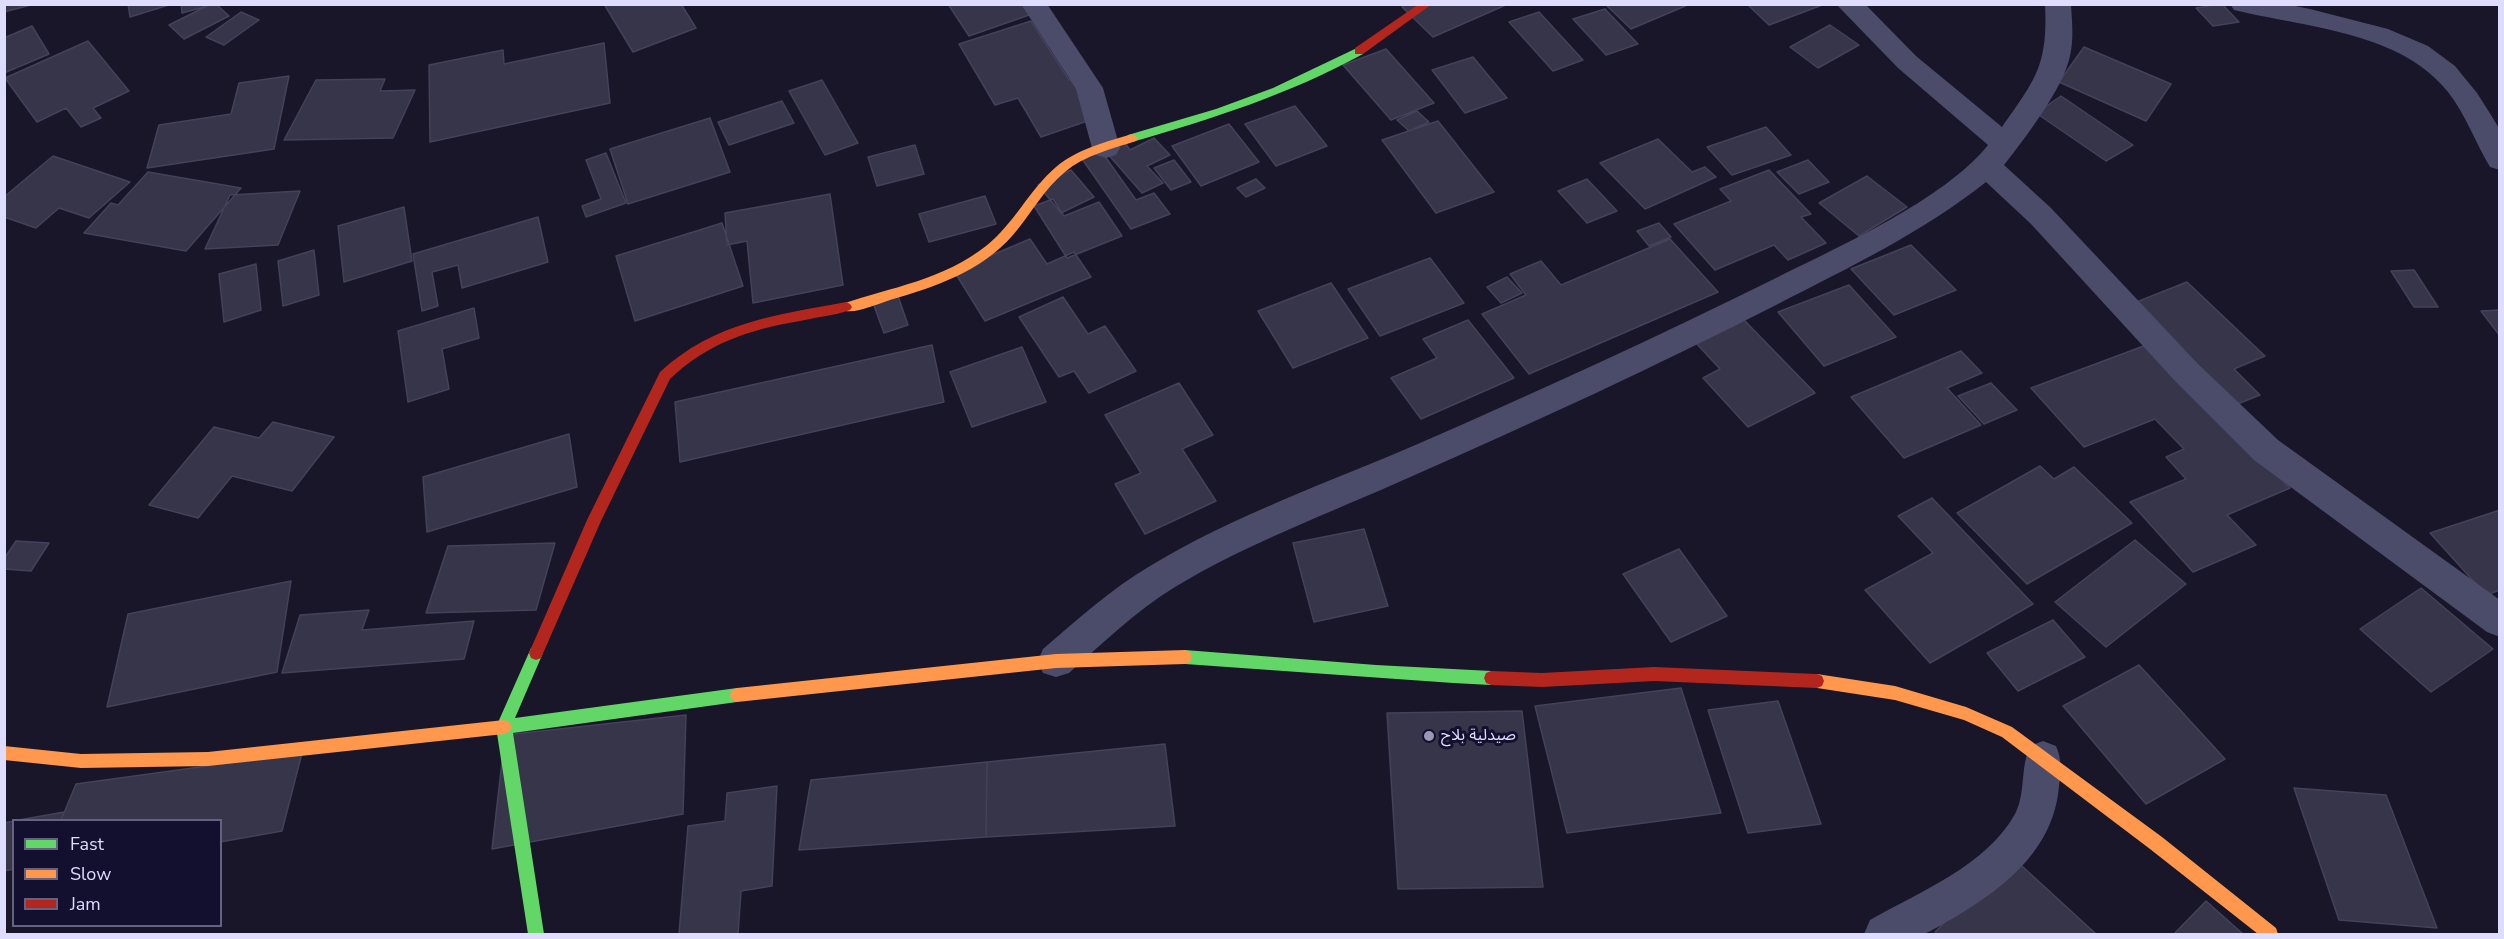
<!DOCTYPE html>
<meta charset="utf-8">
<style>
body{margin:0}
#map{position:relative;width:2504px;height:939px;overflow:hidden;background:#181628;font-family:"Nunito Sans",sans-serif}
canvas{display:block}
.frame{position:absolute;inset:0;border:6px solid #deddff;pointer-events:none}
.legend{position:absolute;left:12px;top:819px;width:210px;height:108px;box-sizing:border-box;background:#120f2f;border:2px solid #646182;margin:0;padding:8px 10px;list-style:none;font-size:18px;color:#deddff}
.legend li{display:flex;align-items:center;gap:12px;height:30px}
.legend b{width:30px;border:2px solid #646182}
</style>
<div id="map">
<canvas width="2504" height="939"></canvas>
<div class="frame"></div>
<ul class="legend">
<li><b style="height:8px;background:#63d668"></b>Fast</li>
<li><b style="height:8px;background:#ff974d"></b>Slow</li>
<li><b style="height:8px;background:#b3261e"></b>Jam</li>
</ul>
</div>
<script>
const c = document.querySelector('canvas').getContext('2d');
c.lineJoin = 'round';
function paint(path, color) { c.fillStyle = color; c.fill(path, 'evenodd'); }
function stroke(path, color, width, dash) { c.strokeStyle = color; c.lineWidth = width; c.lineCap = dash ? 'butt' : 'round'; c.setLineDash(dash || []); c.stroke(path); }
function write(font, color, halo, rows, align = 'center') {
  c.font = font + ' "Nunito Sans","Noto Sans Arabic",sans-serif'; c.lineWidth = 6; c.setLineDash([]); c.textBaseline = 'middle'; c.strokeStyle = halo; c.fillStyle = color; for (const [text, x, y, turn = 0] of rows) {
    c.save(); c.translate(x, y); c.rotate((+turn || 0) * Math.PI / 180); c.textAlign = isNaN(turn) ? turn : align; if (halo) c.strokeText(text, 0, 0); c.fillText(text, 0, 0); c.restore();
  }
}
const building = new Path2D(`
 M4,4H35L4,12Z
 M128,4H172L130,17Z
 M181,4H203L204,7L182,13Z
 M211,4H216L229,16L184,39L169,25Z
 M604,4H681L696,28L633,52Z
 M948,4H1026L1032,14L969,36Z
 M1407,4H1508L1433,37L1402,7Z
 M1605,4H1690L1631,29Z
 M1747,4H1825L1769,25Z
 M2222,4L2239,22L2213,26L2196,8Z
 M1605,9L1638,44L1606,55L1573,19Z
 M241,12L259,20L224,45L206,37Z
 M1539,12L1583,60L1553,71L1509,22Z
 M1031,21L1069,80L1071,79L1096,118L1041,137L1018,98L995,105L959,44Z
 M1830,25L1859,45L1818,68L1790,47Z
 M32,26L49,54L4,73V38Z
 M88,41L129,91L93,108L101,118L81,127L66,108L37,122L5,78Z
 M604,43L610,103L430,142L429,65L503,50L504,64Z
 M2084,47L2171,84L2146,121L2059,82Z
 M1386,49L1434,103L1391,120L1343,65Z
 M1473,57L1507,98L1465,113L1432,70Z
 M289,76L274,149L147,168L159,125L231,114L239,83Z
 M385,79L380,91L415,90L393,138L284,140L316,80Z
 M822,80L858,143L825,155L789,91Z
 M2061,96L2133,145L2106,161L2036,113Z
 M782,101L794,123L729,145L718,122Z
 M1295,106L1327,146L1276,166L1245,124Z
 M1417,111L1429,122L1409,131L1397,120Z
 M710,118L730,172L628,204L610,149Z
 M1438,121L1494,192L1436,213L1382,140Z
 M1229,124L1259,162L1201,186L1172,146Z
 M1766,127L1791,155L1732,175L1707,147Z
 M1154,138L1170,155L1147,166L1163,183L1142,193L1106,152L1125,143L1130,150Z
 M1658,139L1692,172L1705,167L1716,177L1645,209L1600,163Z
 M915,145L924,174L877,186L868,157Z
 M1099,148L1136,200L1154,193L1170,214L1131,229L1080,156Z
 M606,153L626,203L586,217L582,206L601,199L586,160Z
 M53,156L130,182L89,218L59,208L36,228L4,217V197Z
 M1174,160L1191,182L1171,190L1154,168Z
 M1808,160L1829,182L1799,194L1777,172Z
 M1071,170L1094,197L1061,213L1038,185Z
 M1769,170L1811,214L1801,217L1826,243L1788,260L1774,245L1715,270L1674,224L1731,201L1720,189Z
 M148,172L241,188L186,251L84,233L111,203L118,205Z
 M1867,176L1907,207L1859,236L1819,203Z
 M1256,179L1265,188L1246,197L1237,188Z
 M1587,179L1617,211L1587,223L1558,191Z
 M300,191L278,245L205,249L230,195Z
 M830,194L843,285L753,303L747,241L727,245L725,213Z
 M985,196L996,224L929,242L919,214Z
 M1053,199L1064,216L1099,202L1122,236L1067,258L1034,206Z
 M404,207L412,261L344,282L338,226Z
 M538,217L548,262L462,288L458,265L432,272L438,306L422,311L413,254Z
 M722,223L743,286L635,321L616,256Z
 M1659,223L1671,237L1649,246L1637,231Z
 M1030,239L1047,264L1074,252L1091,277L985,321L954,271Z
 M1670,239L1718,292L1529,374L1482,314L1526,295L1510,274L1541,261L1561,285Z
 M1911,245L1956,290L1894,315L1851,269Z
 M314,250L319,295L283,306L278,261Z
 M1430,258L1464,303L1380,336L1348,289Z
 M256,264L261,310L224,322L219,274Z
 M2414,270L2438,307H2414L2391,271Z
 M1507,277L1522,293L1501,303L1487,287Z
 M2187,282L2265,356L2234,369L2260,395L2235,405L2134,303Z
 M1331,283L1368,338L1293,368L1258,311Z
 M1849,285L1896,337L1824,366L1778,312Z
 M898,296L908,325L884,333L873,303Z
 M1063,297L1088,334L1105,326L1136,371L1089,393L1074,371L1059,377L1019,317Z
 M474,308L479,338L442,349L449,389L408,402L398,331Z
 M2500,310V336L2481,311Z
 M1468,320L1514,378L1421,419L1391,378L1437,358L1423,339Z
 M1744,320L1815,393L1748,427L1703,378L1720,369L1696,343Z
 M2149,344L2290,488L2227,515L2256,545L2193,572L2130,502L2186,479L2166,457L2184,449L2155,419L2084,447L2031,388Z
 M932,345L944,402L680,462L675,402Z
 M1022,347L1046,402L972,427L950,372Z
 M1961,351L1982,373L1947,388L1981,425L1904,458L1851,397Z
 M1179,383L1213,435L1182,449L1216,501L1145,534L1115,484L1141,473L1105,415Z
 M1991,383L2017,410L1984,424L1958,396Z
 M273,422L334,437L292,491L232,476L198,518L149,505L214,427L259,438Z
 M569,434L577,487L427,532L423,477Z
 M2040,466L2054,479L2074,467L2132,523L2027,584L1957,513Z
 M1932,498L2033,604L1930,663L1865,590L1933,553L1898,516Z
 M2500,510V590L2486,595L2430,533Z
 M1364,529L1388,606L1314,622L1293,543Z
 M2135,540L2186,584L2106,647L2055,602Z
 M16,541L49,543L31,571L4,569V559Z
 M555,543L536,610L426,613L448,546Z
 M1679,549L1727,616L1671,642L1623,574Z
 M291,581L277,672L107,707L128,614Z
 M2421,588L2493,649L2431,692L2360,629Z
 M369,610L362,630L474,621L464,659L282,673L300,615Z
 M2053,620L2085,657L2018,691L1987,653Z
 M2139,665L2225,759L2146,804L2063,706Z
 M1681,688L1721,813L1567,833L1535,706Z
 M1778,701L1821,824L1748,833L1708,710Z
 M1522,711L1543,887L1398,889L1387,713Z
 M686,715L683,814L492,849L505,735Z
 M1165,744L1175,826L986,837L987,762Z
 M302,753L282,831L220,842V820H61L76,784Z
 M987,762L986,837L799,850L811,780Z
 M777,786L772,886L741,891L738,934H679L688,826L725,821L727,793Z
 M2294,788L2386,795L2437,928L2339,920Z
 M64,812L61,820H19Z
 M14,821V869L4,871V823Z
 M2011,856L2096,934H1937L1935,932Z
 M2206,901L2243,934H2174Z`);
const street = new Path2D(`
 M1021,4H1047L1103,88L1120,148L1116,155L1106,158L1096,155L1092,148L1076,89Z
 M1836,4H1865L1916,56L2002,127C2036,79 2048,65 2045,4H2071C2072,22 2074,39 2070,56C2063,89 2025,138 2004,165L2051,208L2198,364L2278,440L2500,600V637L2487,632L2254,460L2176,382L2031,224L1986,182C1923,232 1850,267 1778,304C1657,366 1533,423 1408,478C1330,513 1248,543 1175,587C1136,611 1103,643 1069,673L1056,677L1043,673L1038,661L1043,649C1077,620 1111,589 1150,566C1234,515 1330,482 1420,443C1539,391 1657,337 1774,279C1838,247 1944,200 1988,145L1898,68Z
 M2230,4H2285L2310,9L2388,29L2428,46L2455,66L2477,93L2491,115L2500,130V170L2490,167C2475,142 2466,115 2448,92C2401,33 2312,28 2243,12L2234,10Z
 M2043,741L2056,746C2062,760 2061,771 2059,786C2054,850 2003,889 1952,919C1943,923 1933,931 1923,934C1909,938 1880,934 1864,934L1870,920C1919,892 1986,866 2015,814C2026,793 2020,768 2030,746Z`);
const fast = new Path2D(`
 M1359,47L1364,51L1363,54C1290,94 1212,119 1132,142L1126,138L1128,135L1216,109L1273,88Z
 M536,646L541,648L543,653L515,718L737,688L742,690L744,695L742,700L737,702L513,733L544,934H528L496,727L531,648Z
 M1185,650L1376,665L1491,671L1496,673L1498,678L1496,683L1491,685L1453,683L1185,664L1180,662L1178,657L1180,652Z`);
const slow = new Path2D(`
 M1132,134L1138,138L1136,141C1112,149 1085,155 1065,172C1044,189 1031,214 1013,235C982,271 935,287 890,300C877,304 854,315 842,310L840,307L842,304C892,287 943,280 986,246C1014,224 1029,190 1056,167C1077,149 1106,142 1132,134Z
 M1185,650L1190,652L1192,657L1190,662L1185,664L1056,668L737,702L732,700L730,695L732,690L737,688L1056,654Z
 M1817,674L1895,686L1966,707L2012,727L2162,837L2276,928L2278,934H2258L2150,849L2002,737L1964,720L1895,700L1817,688L1812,686L1810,681L1812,676Z
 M504,720L509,722L512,727L509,732L504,734L208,766L81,768L4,760V746L81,754L208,752Z`);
const jam = new Path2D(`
 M1419,4H1432L1363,54H1355V48Z
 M846,302L850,304L852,307L850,310C834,316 816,317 800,321C748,330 708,343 670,379L601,521L541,658L536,660L531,658L529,653L587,520L660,372C714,322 776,315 846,302Z
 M1654,667L1817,674L1822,676L1824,681L1822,686L1817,688L1654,681L1542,687L1491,685L1486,683L1484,678L1486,673L1491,671L1542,673Z`);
const markers = [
 [1429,736,6,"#9997b4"]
];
const poiNames = [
 ["صيدلية بلاح",1441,736]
];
paint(building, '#373549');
stroke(building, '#44415b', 1.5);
paint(street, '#4b4c69');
paint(fast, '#63d668');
paint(slow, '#ff974d');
paint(jam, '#b3261e');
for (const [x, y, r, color] of markers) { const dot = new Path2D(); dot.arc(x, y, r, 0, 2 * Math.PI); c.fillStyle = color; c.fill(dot); stroke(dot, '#120f2f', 2); }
write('16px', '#deddff', '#120f2f', poiNames, 'left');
</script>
